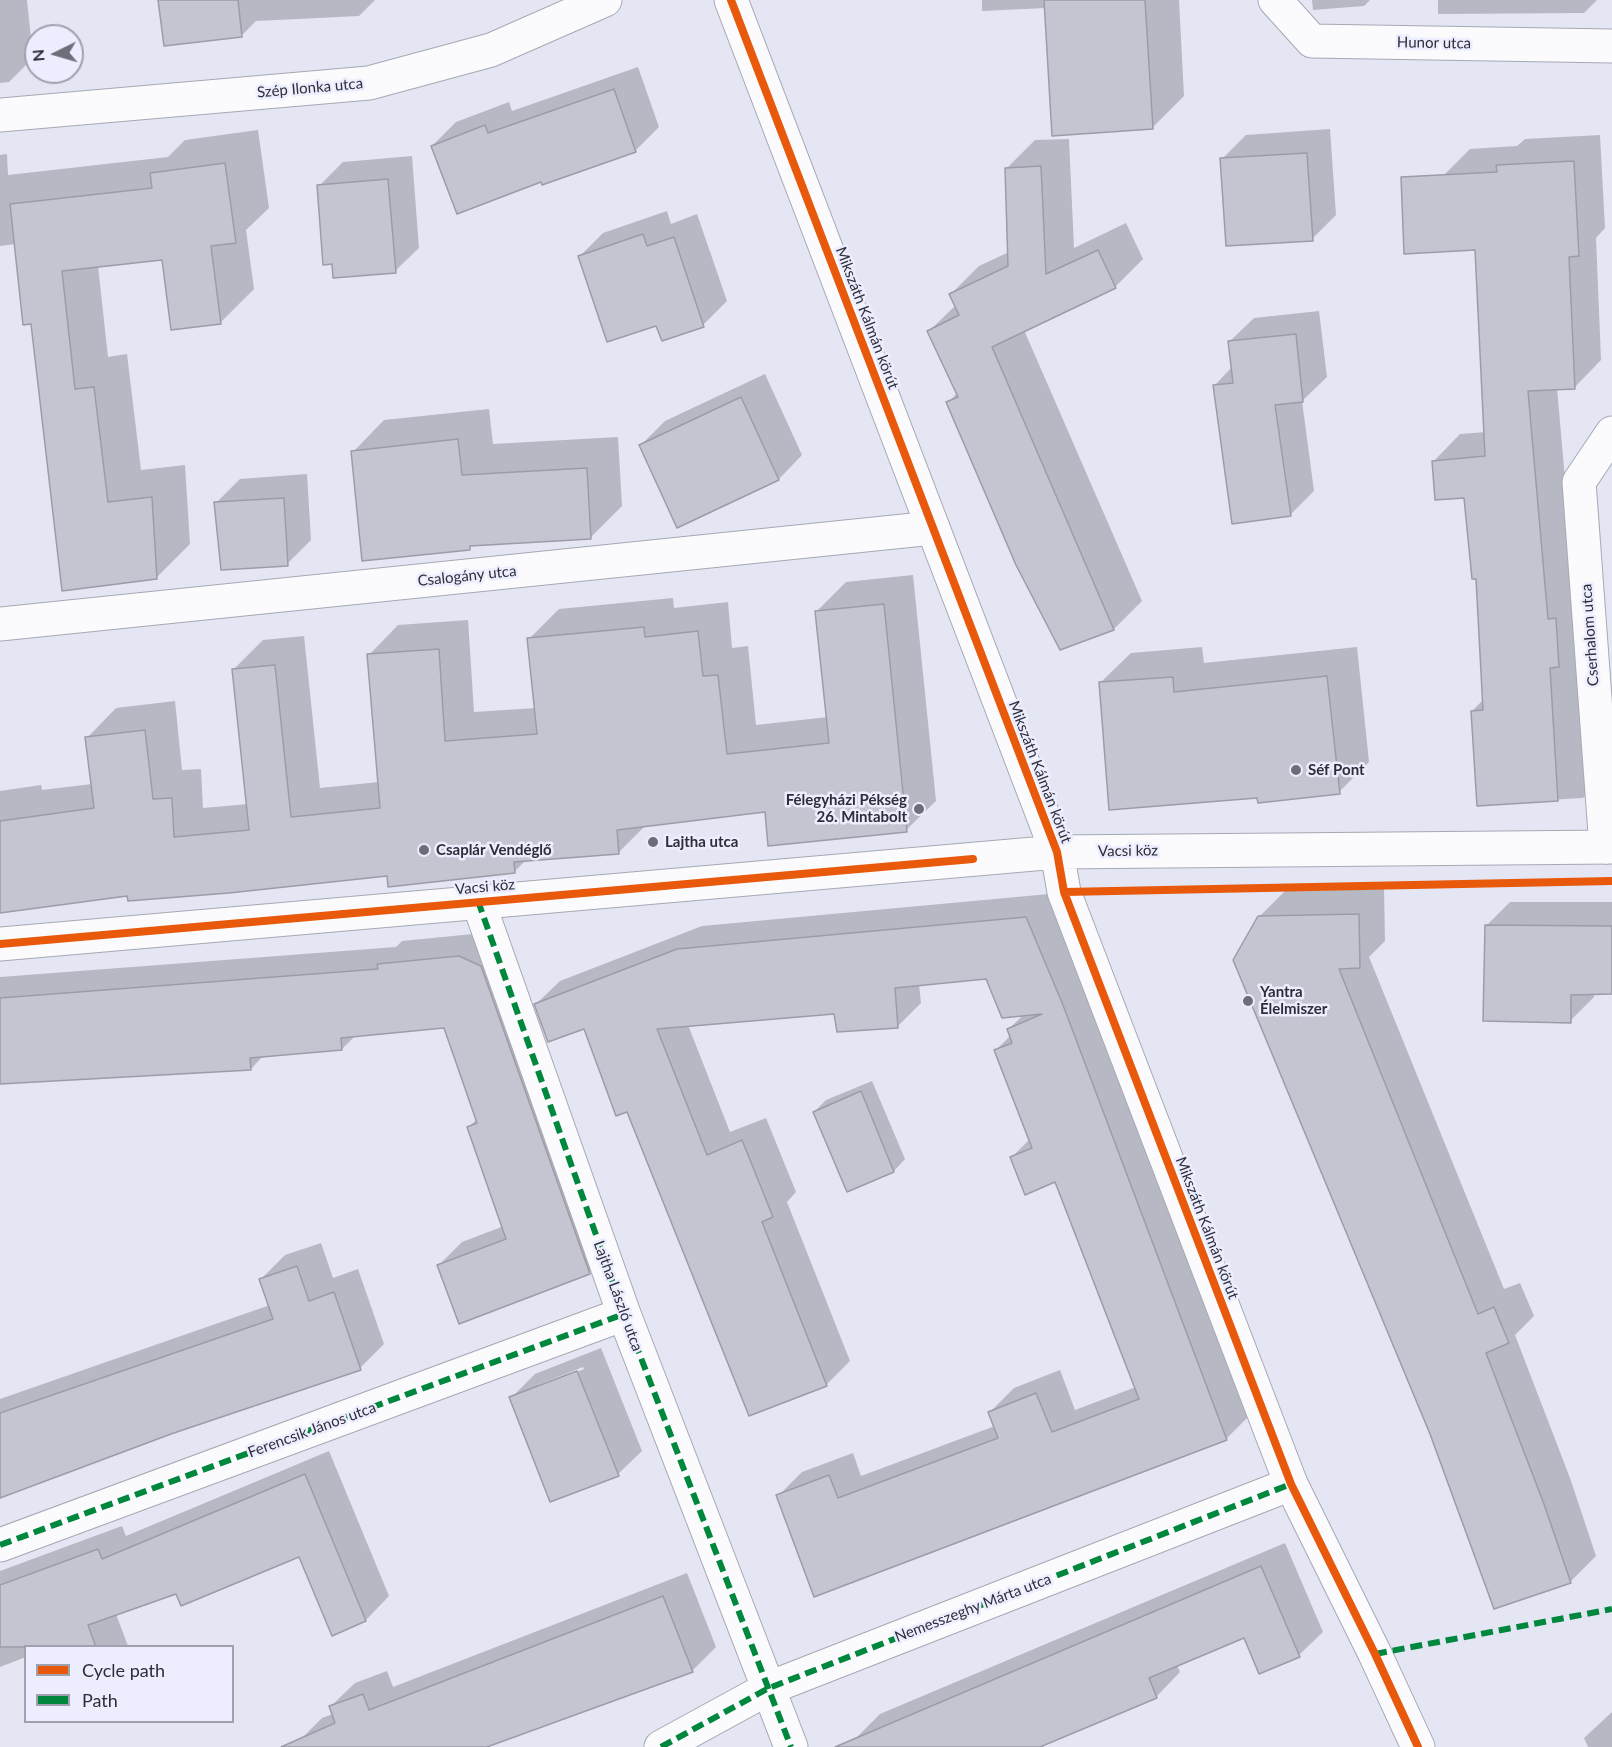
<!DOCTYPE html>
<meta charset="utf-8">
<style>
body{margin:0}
#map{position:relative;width:1612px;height:1747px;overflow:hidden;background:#e4e6f4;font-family:Lato,sans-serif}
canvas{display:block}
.legend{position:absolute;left:24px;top:1645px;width:210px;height:78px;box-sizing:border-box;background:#eceeff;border:2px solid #a0a1af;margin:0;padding:8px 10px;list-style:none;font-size:18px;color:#2d2e38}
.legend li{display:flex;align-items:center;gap:12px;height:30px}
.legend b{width:30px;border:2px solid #a0a1af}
.north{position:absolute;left:24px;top:24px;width:60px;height:60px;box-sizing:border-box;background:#eceeff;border:2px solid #a0a1af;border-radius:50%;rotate:265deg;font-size:16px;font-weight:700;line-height:24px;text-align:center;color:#2d2e38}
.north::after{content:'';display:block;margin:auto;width:21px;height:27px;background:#6d6e7a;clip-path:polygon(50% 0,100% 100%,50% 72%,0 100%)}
</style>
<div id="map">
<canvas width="1612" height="1747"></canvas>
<ul class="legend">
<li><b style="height:8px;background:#e8590c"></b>Cycle path</li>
<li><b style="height:8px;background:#00873e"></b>Path</li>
</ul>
<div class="north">N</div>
</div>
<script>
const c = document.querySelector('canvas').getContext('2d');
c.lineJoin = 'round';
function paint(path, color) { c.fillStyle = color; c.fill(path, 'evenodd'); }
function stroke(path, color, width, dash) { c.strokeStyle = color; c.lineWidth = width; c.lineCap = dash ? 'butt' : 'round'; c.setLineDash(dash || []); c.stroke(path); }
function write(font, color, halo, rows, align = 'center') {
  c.font = font + ' Lato,sans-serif'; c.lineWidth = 5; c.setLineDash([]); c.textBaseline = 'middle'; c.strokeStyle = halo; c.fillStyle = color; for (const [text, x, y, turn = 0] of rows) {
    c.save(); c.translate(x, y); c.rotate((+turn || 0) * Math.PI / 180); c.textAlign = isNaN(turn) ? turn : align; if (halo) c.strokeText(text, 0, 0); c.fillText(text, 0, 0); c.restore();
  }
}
const shadow = new Path2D(`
 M0,0H27L33,58L9,82L0,83Z
 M159,0H375L359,16L256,21L242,35Z
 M982,0H1179L1184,96L1152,128L1046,8L982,11Z
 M1312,0H1370L1364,6L1313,10Z
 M1438,0H1597L1584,13L1438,14Z
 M638,67L659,127L635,151L542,180L432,146L456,122L509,102L512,111Z
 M1330,129L1336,215L1312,239L1222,159L1246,135Z
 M258,130L269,208L246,230L254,289L220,323L163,258L98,266L108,357L127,354L141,470L185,465L190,544L156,578L63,589L32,322L16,244L0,246V155L7,154L8,175L168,157L185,140Z
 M1600,135L1605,228L1596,238L1601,360L1575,387L1557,388L1575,593L1610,771L1583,798L1478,804L1472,711L1484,699L1478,577L1466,496L1434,461L1460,434L1486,432L1477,249L1443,176L1470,149L1517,146L1525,139Z
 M1069,139L1074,248L1126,223L1143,259L1115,287L1024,330L1142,601L1114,629L948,403L958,392L929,331L956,305L951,294L979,266L1009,252L1007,168L1035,140Z
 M412,156L419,248L395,271L319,186L343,162Z
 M667,211L671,224L697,214L727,301L703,325L579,257L603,233Z
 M1319,311L1327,377L1302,401L1314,491L1290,515L1215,385L1232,367L1230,341L1254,318Z
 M765,374L802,455L779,479L641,445L665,421Z
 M489,409L493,444L618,437L622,506L590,538L474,544L469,548L353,452L384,420Z
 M307,474L311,540L287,564L216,503L240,479Z
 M913,575L936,801L906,830L766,811L646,825L618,853L527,859L515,871L388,875L129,894L0,911V791L41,785L42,790L92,784L87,738L116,708L175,701L182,770L201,769L203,808L248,804L233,670L263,640L304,636L320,788L379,782L369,655L398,625L468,620L474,712L536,708L529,639L559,609L673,598L674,608L728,602L732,648L748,646L756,725L828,717L817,611L846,582Z
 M1202,647L1204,663L1357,647L1369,762L1339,792L1259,796L1100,683L1131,653Z
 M1384,889L1385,941L1369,957L1504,1289L1520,1283L1534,1316L1515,1335L1570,1478L1596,1556L1570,1582L1259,917L1285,891Z
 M1049,894L1250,1415L1227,1438L815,1595L778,1496L802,1472L853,1453L861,1476L995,1426L990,1412L1014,1388L1060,1370L1075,1410L1136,1387L1056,1180L1012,1157L1030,1139L996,1050L1011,1035L1008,1030L1024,1014L987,978L919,984L921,1003L897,1027L835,1013L688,1025L730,1132L766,1118L796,1192L787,1202L850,1361L826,1385L628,1110L584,1027L536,1004L560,981L702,926Z
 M1510,902H1612V993H1594V997L1570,1021L1486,926Z
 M483,933L613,1249L589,1273L439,1265L462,1242L504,1226L469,1127L477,1119L446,1026L356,1035L342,1049L264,1055L251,1069L0,1083V977L396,947L402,941Z
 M872,1081L905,1159L894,1171L847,1190L814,1112L826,1100Z
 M321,1243L333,1278L358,1269L384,1344L360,1368L171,1432L0,1497V1399L270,1305L261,1279L285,1255Z
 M601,1348L642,1451L618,1474L511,1398L535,1374ZM583,1367L584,1369L538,1388V1385Z
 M329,1451L389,1596L366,1620L300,1555L116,1614L128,1646H26V1657L0,1667V1571L122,1526L126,1536Z
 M1285,1543L1323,1632L1299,1655L1245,1636L1177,1665L1180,1672L1157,1696L1042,1744L1044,1747H860L856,1738L880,1714Z
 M687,1573L716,1647L692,1671L483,1747H300L298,1742L322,1718L333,1714L331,1706L355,1683L387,1671L393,1687Z
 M1612,1712V1747H1588L1584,1738Z`);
const building = new Path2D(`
 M158,0H238L242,37L164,46Z
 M1044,0H1145L1153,129L1052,136Z
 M614,89L636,152L542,185L541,182L457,214L431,146L485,125L488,133Z
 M1307,153L1313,241L1226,246L1220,158Z
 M1574,161L1579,256L1569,257L1575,389L1528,391L1548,619L1556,618L1559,667L1550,668L1558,801L1477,806L1471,711L1483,710L1476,579H1472L1464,498L1435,500L1432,461L1485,456L1475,250L1404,254L1401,177L1497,172L1496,165Z
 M225,163L236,243L211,246L221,324L171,330L162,260L62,271L75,389L94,387L108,502L152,497L157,579L62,591L31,324L23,325L10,204L152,188L150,173Z
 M1041,166L1046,274L1098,250L1116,288L992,347L1114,630L1060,650L1016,565L946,402L958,397L927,331L959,315L949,294L1008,266L1005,168Z
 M388,179L396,273L333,278L332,264L323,265L317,185Z
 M643,234L647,246L674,237L704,327L662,341L656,326L607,342L578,256Z
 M1296,334L1303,402L1275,405L1291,516L1232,524L1213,385L1233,383L1228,341Z
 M741,397L779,480L677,528L639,445Z
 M458,439L462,475L587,468L591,539L470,546V550L362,561L351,451Z
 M284,498L288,566L221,570L214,502Z
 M884,604L907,832L768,846L765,812L617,830L619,854L514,862L515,873L388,887L387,876L229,893L128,901L127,896L0,913V821L94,808L85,737L145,730L153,799L172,798L174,837L249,830L232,669L275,665L291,817L380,808L367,654L439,649L445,741L537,734L527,638L644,627L645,637L698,631L703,676L718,675L727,754L829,743L815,611Z
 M1327,676L1340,794L1258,803L1257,798L1109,810L1099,682L1173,677L1174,692Z
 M1359,914L1360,968L1339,969L1478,1314L1494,1307L1509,1343L1486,1353L1544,1504L1571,1583L1494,1609L1430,1434L1233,960L1258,916Z
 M1026,917L1063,1005L1227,1440L814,1597L776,1495L829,1475L838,1498L998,1438L988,1412L1036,1393L1052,1432L1139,1399L1055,1182L1025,1195L1010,1157L1032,1148L994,1050L1012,1043L1007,1029L1042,1014L1002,1018L986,979L895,988L898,1028L837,1032L834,1014L657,1029L707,1155L742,1140L773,1217L762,1222L827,1386L749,1416L627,1112L616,1116L584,1029L548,1042L534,1004L677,949Z
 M1485,925L1612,926V994L1571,995V1023L1483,1021Z
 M459,956L481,966L590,1274L459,1324L437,1265L506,1239L467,1127L477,1123L444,1028L341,1038L342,1050L250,1058L251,1070L0,1084V998L378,969L377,964Z
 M861,1091L894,1172L847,1192L813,1112Z
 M297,1266L309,1301L334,1292L361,1370L171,1434L0,1498V1413L273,1319L259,1279Z
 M577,1371L619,1476L550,1502L509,1397Z
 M305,1474L366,1621L332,1636L299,1557L181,1606L176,1594L88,1625L96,1647H0V1585L98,1549L102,1559Z
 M1261,1566L1300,1657L1259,1674L1244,1638L1149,1678L1157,1698L1040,1747H835Z
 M663,1596L693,1672L487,1747H281L335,1723L329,1706L363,1694L369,1710Z`);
const minor = new Path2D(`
 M1275,0L1312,41L1612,46
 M0,115L369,83L491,50L605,0
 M0,624L933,528
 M1606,847L1579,482L1612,433
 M478,901L624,1314L791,1747
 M0,1545L624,1314
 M661,1747L769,1688L1291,1484`);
const tertiary = new Path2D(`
 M731,0L1057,852L1064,892L1291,1484L1375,1654L1418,1747
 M0,944L1057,852L1612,847`);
const quiet = new Path2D(`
 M478,901L624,1314L791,1747
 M0,1545L624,1314
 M1375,1654L1612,1609
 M661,1747L769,1688L1291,1484`);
const cycleway = new Path2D(`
 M731,0L1057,852L1064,892L1291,1484L1375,1654L1418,1747
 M1064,892L1612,881
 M0,944L973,859`);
const markers = [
 [1296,770,6,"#6d6e7a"],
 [919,809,6,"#6d6e7a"],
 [653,842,6,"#6d6e7a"],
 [424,850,6,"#6d6e7a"],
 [1248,1001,6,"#6d6e7a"]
];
const streetNames = [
 ["Hunor utca",1434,43,1],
 ["Szép Ilonka utca",310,88,-5],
 ["Mikszáth Kálmán körút",867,318,69],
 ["Csalogány utca",467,576,-6],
 ["Cserhalom utca",1590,635,-94],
 ["Mikszáth Kálmán körút",1040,772,69],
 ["Vacsi köz",1128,851,-1],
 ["Vacsi köz",485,887,-5],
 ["Mikszáth Kálmán körút",1207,1228,69],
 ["Lajtha László utca",618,1296,70],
 ["Ferencsik János utca",312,1430,-20],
 ["Nemesszeghy Márta utca",973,1608,-21]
];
const poiNames = [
 ["Séf Pont",1308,770],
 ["Félegyházi Pékség",907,800,"right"],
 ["26. Mintabolt",907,817,"right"],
 ["Lajtha utca",665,842],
 ["Csaplár Vendéglő",436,850],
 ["Yantra",1260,992],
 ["Élelmiszer",1260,1009]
];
paint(shadow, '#0003');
paint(building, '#c4c5d0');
stroke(building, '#9b9ca7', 1.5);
stroke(minor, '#a6a8b3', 35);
stroke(tertiary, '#a6a8b3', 35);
stroke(minor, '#fbfbfd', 33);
stroke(tertiary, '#fbfbfd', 33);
stroke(quiet, '#00873e', 6, [12, 6]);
stroke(cycleway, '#e8590c', 8);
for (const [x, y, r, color] of markers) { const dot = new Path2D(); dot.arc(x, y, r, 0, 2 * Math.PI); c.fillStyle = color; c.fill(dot); stroke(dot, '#eceeff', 2); }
write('15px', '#2d2e38', '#eceeff', streetNames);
write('bold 15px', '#2d2e38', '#eceeff', poiNames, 'left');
</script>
